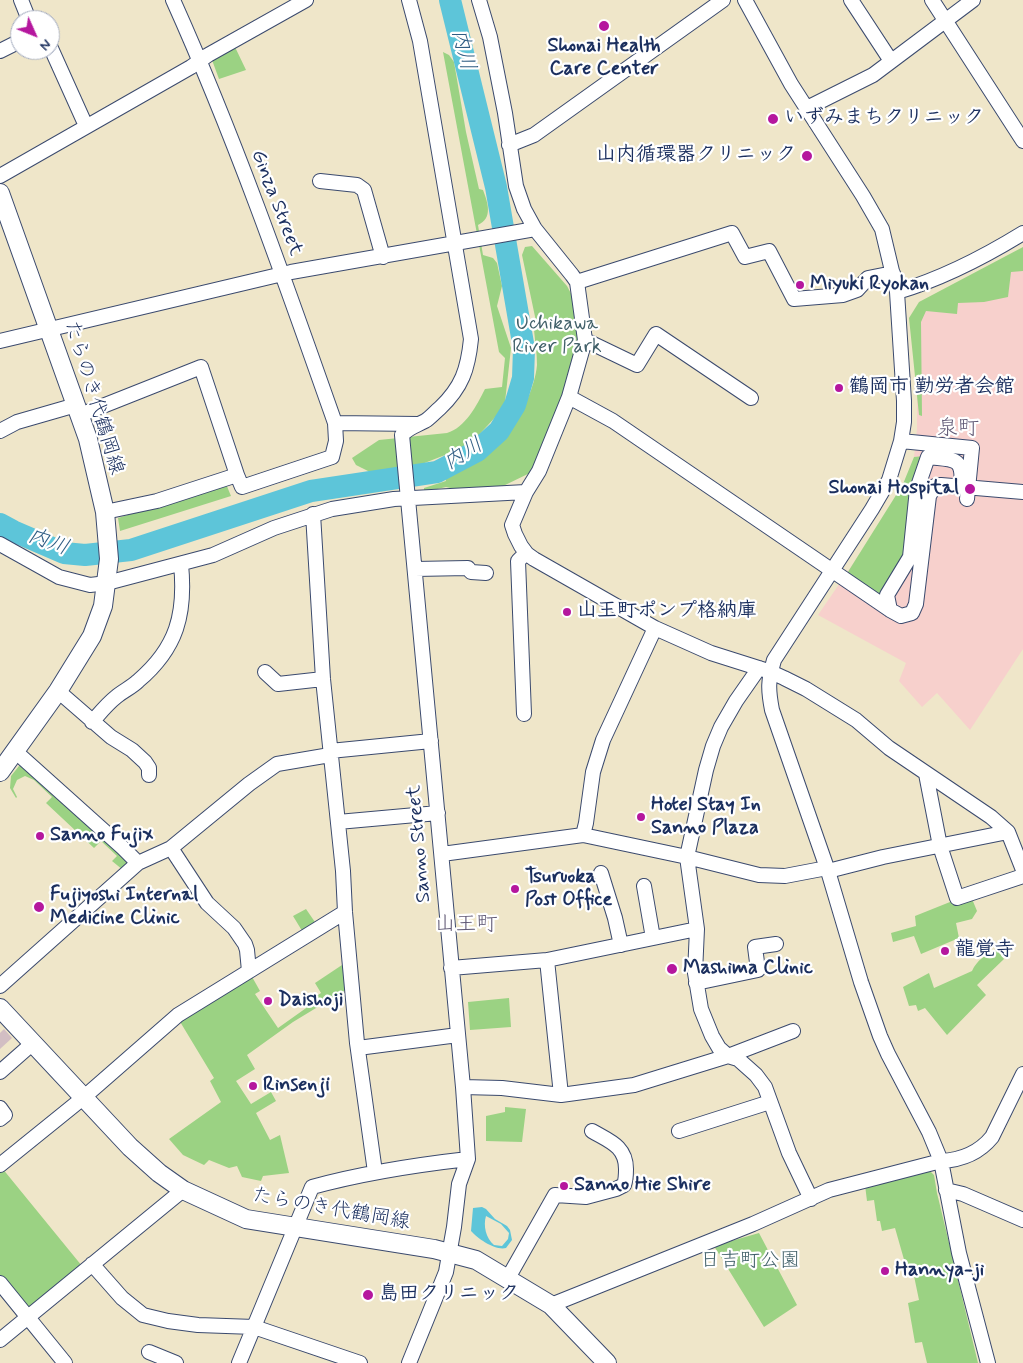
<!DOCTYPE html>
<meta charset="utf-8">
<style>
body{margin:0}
#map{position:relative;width:1023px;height:1363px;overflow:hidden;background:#efe6c9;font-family:Mynerve,sans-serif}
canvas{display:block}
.north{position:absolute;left:10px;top:10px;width:50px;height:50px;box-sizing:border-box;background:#fff;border:1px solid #a4acbf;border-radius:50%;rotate:134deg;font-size:14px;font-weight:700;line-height:20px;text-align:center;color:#1b2f5e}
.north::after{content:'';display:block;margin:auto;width:18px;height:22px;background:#b5179e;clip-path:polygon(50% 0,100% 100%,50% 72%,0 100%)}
</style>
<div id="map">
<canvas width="1023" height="1363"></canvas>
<div class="north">N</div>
</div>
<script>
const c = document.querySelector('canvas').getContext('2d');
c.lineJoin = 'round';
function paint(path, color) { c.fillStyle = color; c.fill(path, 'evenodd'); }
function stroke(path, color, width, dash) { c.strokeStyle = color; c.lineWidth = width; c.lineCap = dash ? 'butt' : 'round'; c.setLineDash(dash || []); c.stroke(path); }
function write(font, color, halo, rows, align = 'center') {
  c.font = font + ' Mynerve,"Klee One",sans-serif'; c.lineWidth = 4.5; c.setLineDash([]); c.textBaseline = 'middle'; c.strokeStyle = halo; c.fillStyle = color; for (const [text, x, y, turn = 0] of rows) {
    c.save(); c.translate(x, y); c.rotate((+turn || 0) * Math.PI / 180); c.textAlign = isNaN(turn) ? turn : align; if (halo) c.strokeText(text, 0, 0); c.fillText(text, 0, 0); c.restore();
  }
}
const built = new Path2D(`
 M1023,254V649L970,730L937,693L922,707L899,681L906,663L818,615L922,463L914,457L917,429V400L913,319L923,302Z`);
const industrial = new Path2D(`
 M4,1029L12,1038L0,1049V1033Z`);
const green = new Path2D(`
 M235,47L246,70L219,79L212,60Z
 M443,52L449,55L454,62L466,132L479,189L483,190C488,203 493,218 478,225L483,255L493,258L497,263L502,286L497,306L511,348L505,402L499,413L477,437L463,448L422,464L370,472L356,465L352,458L379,440L447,433C465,428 477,405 485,389L502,387L505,358L499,352Z
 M532,246L567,286L577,305L579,331L577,358L532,472L501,487L459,490L446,487L424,492V488L446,481L445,478C485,459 512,441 528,398C532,388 536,376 537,365C537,353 535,341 534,330L537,326L522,255L525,247Z
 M1023,247V271L1011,272L1008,297L984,302L958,303L957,314L926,311L921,322L922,416L919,415L909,318L919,302Z
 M924,456L906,555L881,598L846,575L903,484L914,457Z
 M226,484L231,496L120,531L118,518Z
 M27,765L130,863L123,870L112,861L117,856L101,841L94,848L46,803L52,797L34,780L25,776L17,780L13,789L17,797L16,798L10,788L11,776L19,766Z
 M970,894L977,911L972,919L956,923L959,938L921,954L914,936L893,942L891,933L916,926L915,916Z
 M306,909L317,925L304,934L293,916Z
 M997,950L1004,959L977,985L986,995L947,1035L925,1008L918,1011L916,1005L909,1006L903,987L929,973L934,988L972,971C977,960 986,954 997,950Z
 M342,965H347L349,988L293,1022L247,1055L255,1069L236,1081L251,1104L271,1092L276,1101L256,1113L270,1140L280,1135L289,1173L263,1176L261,1181L242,1177L237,1166L229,1168L209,1160L204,1165L183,1155L169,1139L221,1102L210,1081L214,1078L179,1020L251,975L260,991L255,994L278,1028L309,1006L307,1002L321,993L315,983Z
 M509,998L511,1027L470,1030L468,1002Z
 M505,1107L526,1109L522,1142L486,1141V1116L505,1112Z
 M2,1168L82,1266L34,1306L24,1307L0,1277V1170Z
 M928,1169L934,1175L937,1193L978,1363H927L922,1342L915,1343L908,1303L919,1300L914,1276L909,1277L895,1228L882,1231L880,1221H877L874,1200L867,1201L865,1185Z
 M759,1233L797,1305L764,1327L714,1246Z`);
const water = new Path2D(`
 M482,1207L486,1209L495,1219L507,1226L510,1230L512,1240L506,1248C496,1251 478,1239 471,1231L473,1208ZM486,1216L501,1224L509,1233L508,1239L502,1246L494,1245C486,1238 483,1226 486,1216Z`);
const river = new Path2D(`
 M0,524L13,531L64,553L85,555L131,550L311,491L437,472L477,451L499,431L515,405L523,378L524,349L496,187L450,0`);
const minor = new Path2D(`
 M21,0L29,20
 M479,0L490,37L505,113L516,186L524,209L535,229L572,275L577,282L585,340L569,397L539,471L526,492L512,525L515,534L521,546L527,554L534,559L655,628L711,653L771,672L784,678L806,689L856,720L889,748L991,817L1008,832L1023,870
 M745,0L791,84L863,196L882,229L897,292L904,401V422L901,441L889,480L872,509L774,660C768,681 768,689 772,710L828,871L861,982L880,1036L888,1054L929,1132L941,1161L959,1253L988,1363
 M851,0L891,61
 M932,0L1023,141
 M50,46L86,126
 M0,51L20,41
 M807,108L873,75L973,0
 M509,145L534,135L723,0
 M0,176L191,67L208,55L306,0
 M320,181L357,185L364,190L383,257
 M577,282L732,233L745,257L769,251L794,299L843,295L857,290L868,278L893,273
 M897,292C941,279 984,257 1023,233
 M585,340L637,365L656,334L751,398
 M0,341L291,272L535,229
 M569,397L613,421L890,610L901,616L912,613L916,604L929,496L935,486L941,485L1023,492
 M80,415L201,367L237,475
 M335,423L418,424
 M0,431L17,422L76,405
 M402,435L463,1087L468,1159L459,1184L454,1227L446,1272L409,1363
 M402,435C409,427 416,426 425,421C430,418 435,412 440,408C462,387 468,369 471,339L420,41L409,0
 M901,441L972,448L967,499
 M105,512L157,501L237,475L242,487L332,457L336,441L335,423C285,281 235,138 173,0
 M313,514L323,679L343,871L345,912L357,1043L375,1172
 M0,544L59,577L90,585L107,583L213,555L274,528L332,509L394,499L526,492
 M415,569L468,568L471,572L486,573
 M890,610L887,595L910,557L917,489L928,457C953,460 964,456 961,486
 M759,668L736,701L721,727L713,746L706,770L687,857L697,929L695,973L701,1009L712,1036L719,1048L728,1056L738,1059L756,1075L765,1087L789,1153L811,1199
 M265,672L278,684L323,679
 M58,691L111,737L132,750L145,762L149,768V775
 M524,714L518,561L526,553
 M92,722C100,713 107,704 116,697C123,691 132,687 138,681C177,648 186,614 181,564
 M330,751L431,741
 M16,752L123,848L138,863
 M926,774L940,846L957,898L1023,876
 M338,822L438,813
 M583,835L586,823L593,772L603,740L655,628
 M171,848L207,903L234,928L245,944L247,950L249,971
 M442,854L583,835L687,857L759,875L785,876L827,868
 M828,871L883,857L1008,832
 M601,873L615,918L621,945
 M644,886L653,938
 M547,960L561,1095
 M451,968L547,960L697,929
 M696,983L758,970L755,947L776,944
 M0,986L138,863L171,848L249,784L277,764L330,755
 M358,1048L458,1035
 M0,1072L33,1043
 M463,1087L502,1088L561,1095L634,1085L728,1056L793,1031
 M0,1108L5,1115L0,1119
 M679,1131L770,1102
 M0,1165L83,1098L178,1015L345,912
 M946,1190L963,1194L1023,1220
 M92,1264L122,1298L143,1315L168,1321L198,1325L254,1327L360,1363
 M508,1278L555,1195L586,1197L616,1189L624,1185C626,1180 626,1175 626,1169C626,1146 609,1141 592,1131
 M0,1283L65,1363
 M551,1305L753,1224L829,1190L941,1161C961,1160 979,1153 992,1137L1023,1074
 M0,1340L183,1190
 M149,1352L176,1363
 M239,1363L312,1187C363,1173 415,1165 468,1159`);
const major = new Path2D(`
 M0,193L88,439L105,512L109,559L103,606L92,636L58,691L0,772
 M0,1008L130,1147L159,1173L183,1190L246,1219L434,1249L476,1260L551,1305L607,1363`);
const markers = [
 [604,26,6,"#b5179e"],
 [773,119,6,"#b5179e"],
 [807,156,6,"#b5179e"],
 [800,285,5,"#b5179e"],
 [839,388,5,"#b5179e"],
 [970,489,6,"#b5179e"],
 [567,612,5,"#b5179e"],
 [641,817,5,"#b5179e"],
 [40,836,5,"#b5179e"],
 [515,889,5,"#b5179e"],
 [39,907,6,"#b5179e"],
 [945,951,5,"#b5179e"],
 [672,969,6,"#b5179e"],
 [268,1001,5,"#b5179e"],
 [253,1086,5,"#b5179e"],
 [564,1186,5,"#b5179e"],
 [885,1271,5,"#b5179e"],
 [368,1295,6,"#b5179e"]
];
const poiNames = [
 ["Shonai Health",604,47,"center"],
 ["Care Center",604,70,"center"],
 ["いずみまちクリニック",784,119],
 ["山内循環器クリニック",796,156,"right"],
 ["Miyuki Ryokan",810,285],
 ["鶴岡市 勤労者会館",849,388],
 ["Shonai Hospital",959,489,"right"],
 ["山王町ポンプ格納庫",577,612],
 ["Hotel Stay In",651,806],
 ["Sanno Plaza",651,829],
 ["Sanno Fujix",50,836],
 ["Tsuruoka",525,878],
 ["Post Office",525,901],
 ["Fujiyoshi Internal",50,896],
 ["Medicine Clinic",50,919],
 ["龍覚寺",955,951],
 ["Mashima Clinic",683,969],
 ["Daishoji",278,1001],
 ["Rinsenji",263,1086],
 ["Sanno Hie Shire",574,1186],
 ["Hannya-ji",895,1271],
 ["島田クリニック",379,1295]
];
const streetNames = [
 ["Ginza Street",276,203,69],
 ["たらのき代鶴岡線",93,398,73],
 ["Sanno Street",420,844,-95],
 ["たらのき代鶴岡線",331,1210,10]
];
const parkNames = [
 ["Uchikawa",557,325],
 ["River Park",557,348],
 ["日吉町公園",750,1262]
];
const waterNames = [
 ["内川",462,50,76],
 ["内川",464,455,-32],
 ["内川",48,543,20]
];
const neighbourhoodNames = [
 ["泉町",958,430],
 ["山王町",466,926]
];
paint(built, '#f7d0cc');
paint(industrial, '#d2bec3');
paint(green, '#9bd283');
paint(water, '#5dc5d9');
stroke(river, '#5dc5d9', 22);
stroke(minor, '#3b4a6e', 16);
stroke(major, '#3b4a6e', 20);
stroke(minor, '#fff', 14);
stroke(major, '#fff', 18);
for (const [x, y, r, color] of markers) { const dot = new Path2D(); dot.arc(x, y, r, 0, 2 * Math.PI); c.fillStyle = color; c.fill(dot); stroke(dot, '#fff', 2); }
write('bold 20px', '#1b2f5e', '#fff', poiNames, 'left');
write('20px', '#1b2f5e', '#fff', streetNames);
write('20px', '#416069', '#fff', parkNames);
write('italic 21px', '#2f5c83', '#fff', waterNames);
write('21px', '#615a76', '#fff', neighbourhoodNames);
</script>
